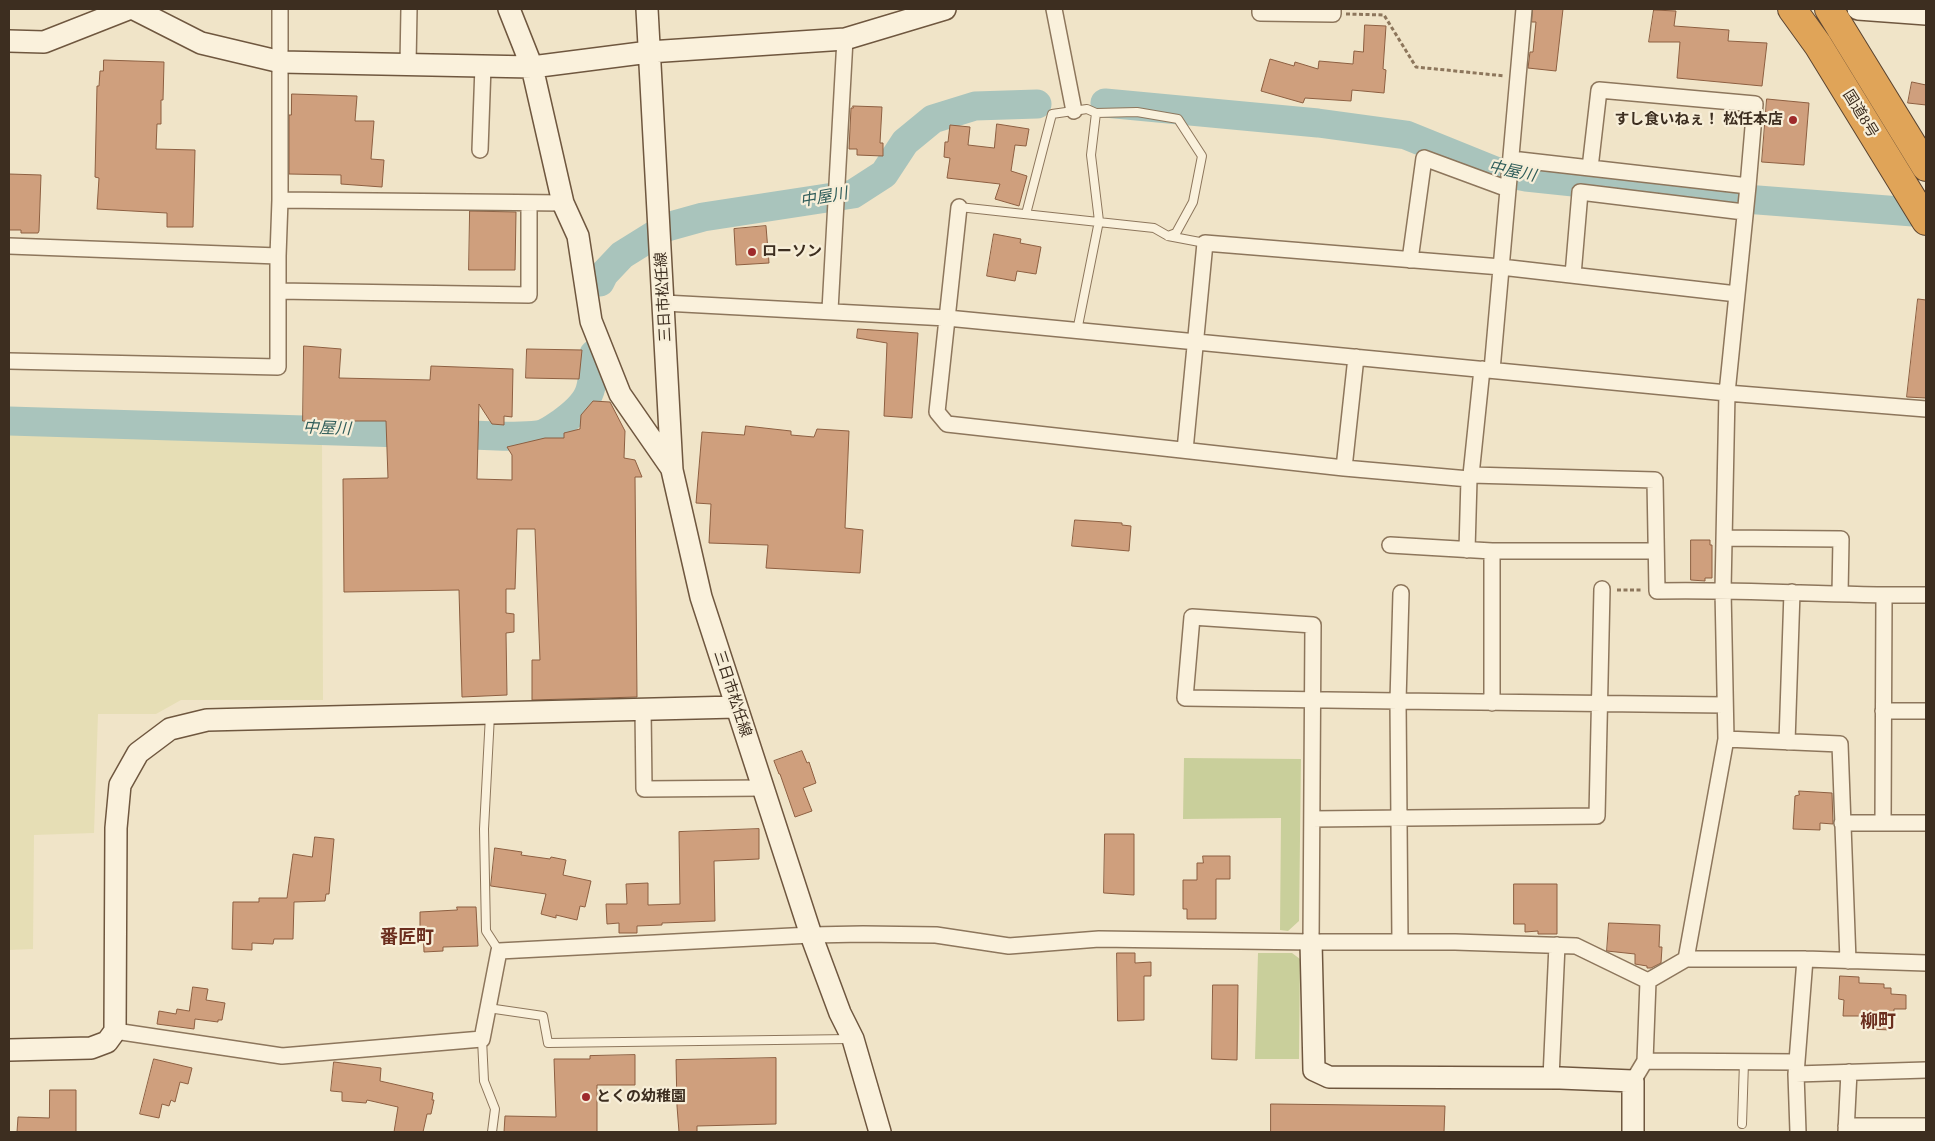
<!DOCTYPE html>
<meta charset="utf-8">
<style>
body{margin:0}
#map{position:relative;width:1935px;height:1141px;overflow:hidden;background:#f0e4c8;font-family:"Times New Roman",serif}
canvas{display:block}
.frame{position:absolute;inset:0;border:10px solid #3d2e20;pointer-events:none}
</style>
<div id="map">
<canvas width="1935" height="1141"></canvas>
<div class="frame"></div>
</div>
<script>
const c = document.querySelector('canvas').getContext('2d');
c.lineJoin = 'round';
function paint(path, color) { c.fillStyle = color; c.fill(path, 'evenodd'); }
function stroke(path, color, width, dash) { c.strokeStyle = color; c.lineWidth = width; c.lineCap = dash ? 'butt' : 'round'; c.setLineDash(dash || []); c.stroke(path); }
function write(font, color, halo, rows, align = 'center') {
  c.font = font + ' "Times New Roman","Noto Sans JP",serif'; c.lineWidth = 4.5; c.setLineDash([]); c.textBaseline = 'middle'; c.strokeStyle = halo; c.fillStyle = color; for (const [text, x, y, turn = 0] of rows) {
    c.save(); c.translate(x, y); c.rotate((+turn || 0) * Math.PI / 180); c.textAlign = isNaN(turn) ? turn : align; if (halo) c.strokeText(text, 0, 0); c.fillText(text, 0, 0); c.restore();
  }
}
const farmland = new Path2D(`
 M9,434L322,440L323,700H181L156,714H98L94,833L34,835L33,949L9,950Z`);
const green = new Path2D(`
 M1184,758L1301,759L1299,921L1288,931L1280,930L1281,818L1183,819Z
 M1258,953H1292L1300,959L1299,1059H1255Z`);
const river = new Path2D(`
 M1105,103L1318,123L1406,135L1495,171L1526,177L1706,196L1926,213
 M600,282L604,274L622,255L667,227L703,217L853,194L884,174L905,142L933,119L975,106L1037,104
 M9,421L468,435C491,435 515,438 538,435C546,434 555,427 561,423C592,401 593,390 594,354`);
const building = new Path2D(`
 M1533,9H1563L1556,71L1528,68L1530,52H1533L1536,22H1532Z
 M1654,10L1676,11L1674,26L1729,30L1728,41L1767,43L1762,86L1677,78L1680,42H1649Z
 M1365,25L1386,26L1383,69L1386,70L1384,93L1352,90L1351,101L1305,98L1303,103L1261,91L1270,59L1294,66L1295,62L1318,69L1319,61L1353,64L1354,51L1363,52Z
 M104,60L164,62L163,100H161V124H157L156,149L195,150L193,227H167V213L97,209L99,178L95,177L97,86H99L100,71H103Z
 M1912,82L1926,85V105L1908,103Z
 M292,94L357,96L355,121H374L371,159L384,160L382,187L341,184V175L289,174V115H291Z
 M1767,99L1809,103L1804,165L1762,162Z
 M853,106L882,107L880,143H883V156L857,155V149H849L851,108H853Z
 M997,124L1029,129L1026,146L1015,145L1011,171L1027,176L1019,206L995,199L1000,184L947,178L950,158L944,157L945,142H948L950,125L970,127L968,145L994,148Z
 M9,174L41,175L39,231L38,233H21V230H9Z
 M470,211L516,212L515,270H469Z
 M766,226L769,263L736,265L734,229Z
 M994,234L1021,239L1020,243L1041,247L1036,274L1017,271L1015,281L987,276Z
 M1918,299L1926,300V398L1907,397Z
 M858,329L918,333L912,418L884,416L887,343L857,338Z
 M304,346L341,349L339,378L430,380L431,366L513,369L512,417L504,416V425L492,424L479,404L477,479L512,480V455L507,447L545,438H564V433L580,429L581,415L593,401L610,402L625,431L624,458L635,460L642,477H635L637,697L532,700V660H540L535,529H517L515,589H506V613L514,614V632L506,633L507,695L462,697L459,590L344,592L343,479L388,478L386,421H303Z
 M527,349L582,350L579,379L526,378Z
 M746,426L791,431V435L814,437L817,429L849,431L845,528L863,530L860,573L766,568L768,545L709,543L711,504L696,503L702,432L744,435Z
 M1075,520L1122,523V525L1131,526L1129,551L1072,546Z
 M1691,540H1710V545H1712V578H1705V581L1691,580Z
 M802,751L807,763L809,762L816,783L803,788L812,811L795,817L780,774H779L774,761Z
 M1799,791L1832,793L1833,824L1820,823V830L1793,829L1795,796L1799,795Z
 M759,829V859L714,861L715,921L662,923V925L637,926V933H619V923L607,924L606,904H627L626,884L648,883V905L680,904L679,832Z
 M1105,834H1134V895L1104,893Z
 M315,837L334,839L329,894H326L325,901L294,902L293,939H274L273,944L252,943V950L232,949L233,902H259V898H287L293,854L312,857Z
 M495,848L522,852L521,855L550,859L551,857L566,860L563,875L591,881L585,907L580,906L577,920L556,915V918L541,914L546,894L491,886Z
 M1203,856H1230V879H1216V919H1187V909H1183V880H1197V863H1203Z
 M1514,884H1557V934H1538V931L1525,932V924H1514Z
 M457,907H476L478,946L443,947V951L424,952L423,927L420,928V912L457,910Z
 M1609,923L1660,925L1659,947H1662L1661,963L1651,968H1647V966L1635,964V954L1607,951Z
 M1117,953H1135V963L1151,962V976H1144V1020L1118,1021Z
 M1840,976L1859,977V983L1884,984V988H1891V994L1906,995V1009H1894L1893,1030L1864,1029L1865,1016H1843L1844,1000L1839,999Z
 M1213,985H1238L1237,1060L1212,1059Z
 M193,987L208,989L206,1000L225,1003L222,1020H218V1022L195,1019L194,1029L157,1024L159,1011L176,1014L177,1009L189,1011Z
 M635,1055V1085H597V1132H504L505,1116L556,1117L554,1059H590V1056Z
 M776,1058V1124L697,1126V1132H679L677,1106L676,1060Z
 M154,1059L192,1068L188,1084L180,1082L175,1102L171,1100L169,1106L162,1104L159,1118L140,1114Z
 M334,1062L381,1068L380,1081L433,1093L432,1100H434L431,1114H427L423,1132H394L398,1107L367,1100L366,1103L342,1101V1092L331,1091Z
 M50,1090H76V1132H17L18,1117L49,1118Z
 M1271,1104L1445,1106L1444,1132H1271Z`);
const path = new Path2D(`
 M1346,14L1384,15L1416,67L1505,76
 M1617,590H1643`);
const lane = new Path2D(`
 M959,207L1154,228L1168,236L1205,243
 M1026,214L1052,114L1087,109L1096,113
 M1077,331L1099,221L1091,155L1096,113L1137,112L1178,119L1202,156L1193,202L1176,233L1168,236
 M490,715L484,829L486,931L499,951
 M488,1008L543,1016L548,1043L851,1039
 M482,1039L484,1081L495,1109L492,1132
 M1742,1124L1744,1062`);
const street = new Path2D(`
 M280,9V200L563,203
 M1054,9L1074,111
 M1260,9V13L1333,14V9
 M408,64L409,9
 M480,150L483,66
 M1590,168L1599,90L1755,104L1748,186
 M959,207L937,412L947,424L1344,468L1469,479L1471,475L1482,369
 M9,246L278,256L280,200
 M1410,260L1424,158L1508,189
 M1573,275L1580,192L1744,212
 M278,291L529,295V203
 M664,303L947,318L1727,393L1748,186L1511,159
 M830,310L845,39
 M9,361L278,367V256
 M1492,370L1524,9
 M1185,450L1205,243L1501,267L1737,294
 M1344,468L1356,357
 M1471,475L1655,480L1657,591C1747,589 1837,596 1926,595
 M1724,538L1841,539L1840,594
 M1390,545L1492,551V703
 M1467,550L1469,479
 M1492,551H1656
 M643,709L644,789L763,788
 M1883,711H1926
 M1726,739L1840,744L1848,961
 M1787,742L1792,592
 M1312,819L1597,816L1602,589
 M1842,823H1926
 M1883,823L1884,596
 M1311,942C1312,837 1312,731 1313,625L1192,617L1185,698L1398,701L1401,593
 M1400,942L1398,701L1724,705
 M1686,959L1726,739L1723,590L1727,393L1926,409
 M115,1031L282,1056L482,1039L499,951L811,935L863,934L936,935L1009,946L1099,939L1311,942H1455L1576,946L1648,981L1686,959H1805L1926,963
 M1645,1061L1796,1062
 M1796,1074L1926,1070
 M1551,1078L1557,945
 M1633,1081L1645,1061L1648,981
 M1846,1126H1926
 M1798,1132L1796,1074L1805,959
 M1846,1132L1849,1072`);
const secondary = new Path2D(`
 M134,9L201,43L281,62L532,67L649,52L845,39L945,9
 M509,9L532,67L563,203L578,236L591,321L620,394L672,469
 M647,9L672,470L701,597L811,935L840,1013L853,1039L880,1132
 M1858,9L1926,14
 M9,41L44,42L128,9
 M1311,942L1314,1070L1329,1077L1560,1078L1633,1081V1132
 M9,1050L91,1048L107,1042L115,1031L116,828L120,785L138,753L170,729L207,720L736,707`);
const highway = new Path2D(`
 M1792,9L1818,45L1926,221
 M1829,9L1926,167`);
const markers = [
 [1793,120,5,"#9e2a2b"],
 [752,252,5,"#9e2a2b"],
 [586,1097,5,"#9e2a2b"]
];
const streetNames = [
 ["国道8号",1860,114,58],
 ["三日市松任線",664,297,-93],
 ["三日市松任線",732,694,72]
];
const poiNames = [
 ["すし食いねぇ！ 松任本店",1783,120,"right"],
 ["ローソン",762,252],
 ["とくの幼稚園",596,1097]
];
const waterNames = [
 ["中屋川",1512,172,12],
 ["中屋川",824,198,-10],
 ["中屋川",327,429,2]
];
const quarterNames = [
 ["番匠町",407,938],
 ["柳町",1878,1022]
];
paint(farmland, '#e6deb5');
paint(green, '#c9cf9b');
stroke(river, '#a9c4bc', 29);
paint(building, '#cf9f7d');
stroke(building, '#8d5f41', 1);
stroke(lane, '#8d765c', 10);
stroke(street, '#8d765c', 18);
stroke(secondary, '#6f573f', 24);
stroke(highway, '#5b4430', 30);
stroke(path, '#8d765c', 3, [4, 2.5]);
stroke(lane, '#faf1dc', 8);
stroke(street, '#faf1dc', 15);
stroke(secondary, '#faf1dc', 21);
stroke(highway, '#e0a458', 28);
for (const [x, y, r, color] of markers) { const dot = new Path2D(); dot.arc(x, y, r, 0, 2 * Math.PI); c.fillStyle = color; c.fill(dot); stroke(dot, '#f7eed8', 2); }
write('15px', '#3d2e20', '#f7eed8', streetNames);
write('bold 15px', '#3d2e20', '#f7eed8', poiNames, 'left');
write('italic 16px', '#2f5d5a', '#f7eed8', waterNames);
write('bold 18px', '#6b2e1e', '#f7eed8', quarterNames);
</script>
